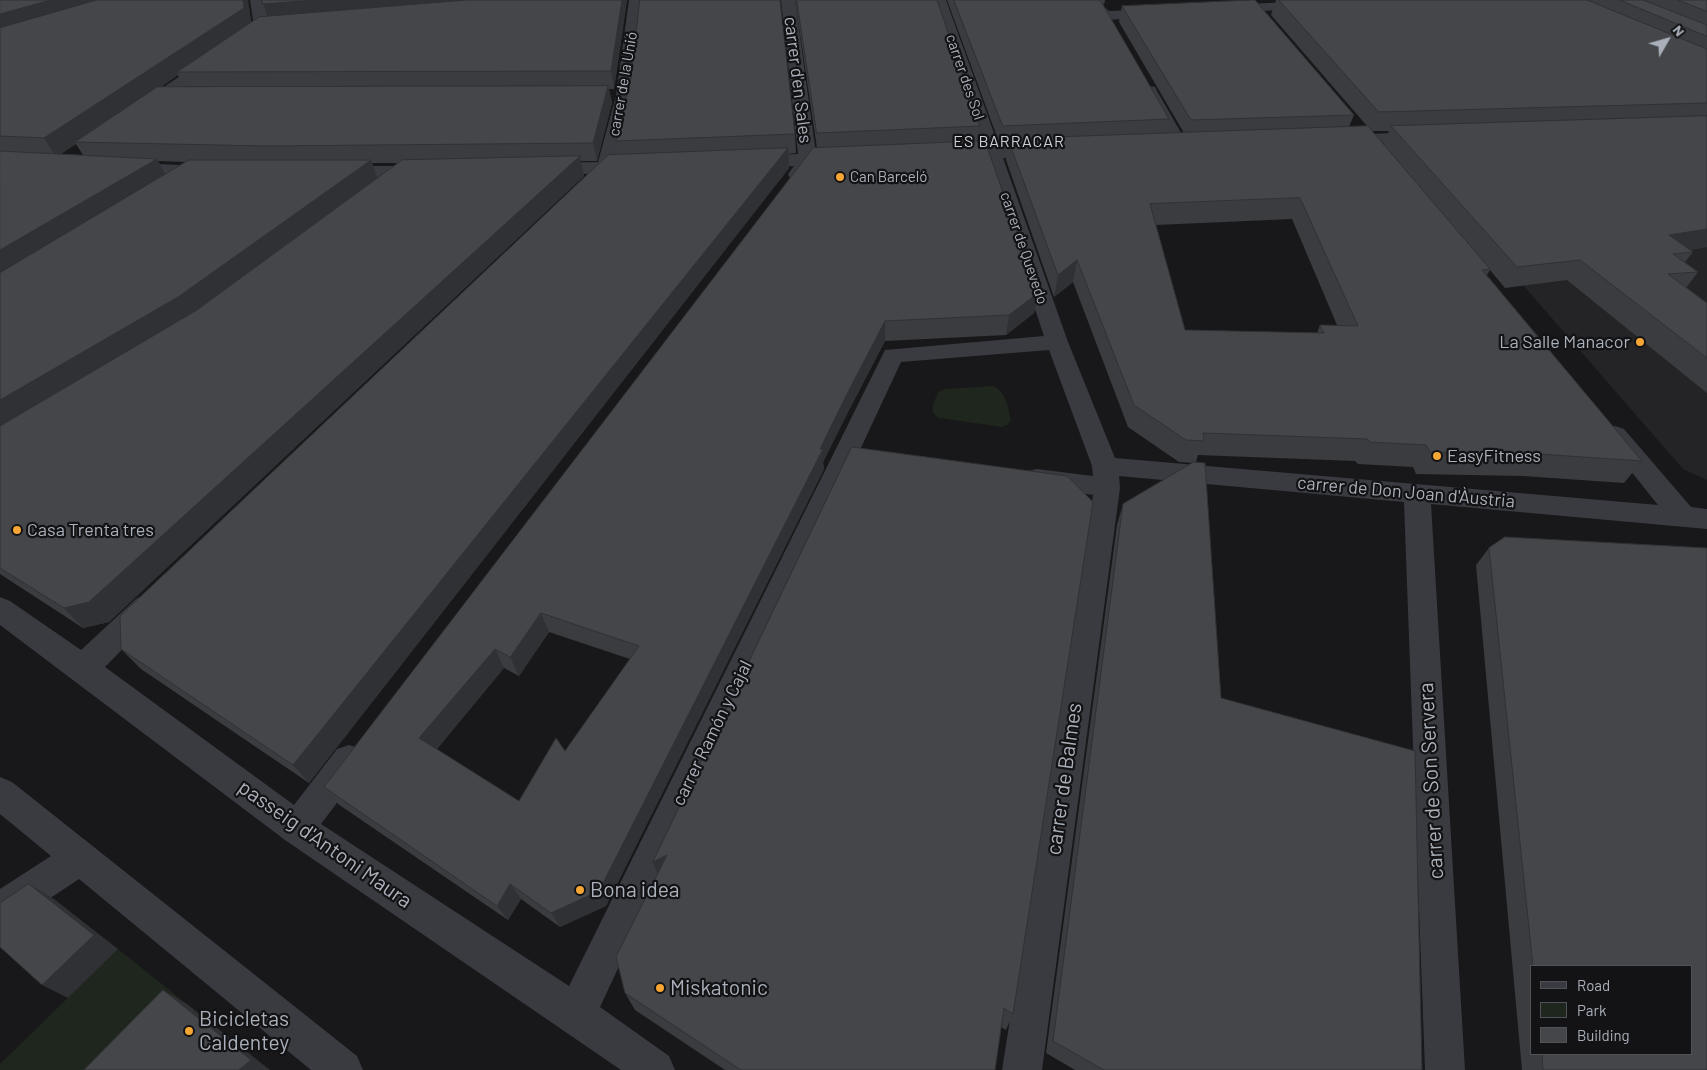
<!DOCTYPE html>
<meta charset="utf-8">
<style>
body{margin:0}
#map{position:relative;width:1707px;height:1070px;overflow:hidden;background:#18181a;font-family:Barlow,sans-serif}
canvas{display:block}
.legend{position:absolute;left:1530px;top:965px;width:162px;height:90px;box-sizing:border-box;background:#131315;border:1px solid #4f5257;margin:0;padding:6px 9px;list-style:none;font-size:15px;color:#aab0ba}
.legend li{display:flex;align-items:center;gap:10px;height:25px}
.legend b{width:25px;border:1px solid #4f5257}
.north{position:absolute;left:1642px;top:15px;width:50px;height:50px;-webkit-text-stroke:4px #131315;paint-order:stroke;rotate:52deg;font-size:14px;font-weight:700;line-height:20px;text-align:center;color:#aab0ba}
.north::after{content:'';display:block;margin:auto;width:18px;height:22px;background:#aab0ba;clip-path:polygon(50% 0,100% 100%,50% 72%,0 100%)}
</style>
<div id="map">
<canvas width="1707" height="1070"></canvas>
<ul class="legend">
<li><b style="height:6px;background:#393b40"></b>Road</li>
<li><b style="height:14px;background:#1e261e"></b>Park</li>
<li><b style="height:14px;background:#44464a"></b>Building</li>
</ul>
<div class="north">N</div>
</div>
<script>
const c = document.querySelector('canvas').getContext('2d');
c.lineJoin = 'round';
function paint(path, color) { c.fillStyle = color; c.fill(path, 'evenodd'); }
function stroke(path, color, width, dash) { c.strokeStyle = color; c.lineWidth = width; c.lineCap = dash ? 'butt' : 'round'; c.setLineDash(dash || []); c.stroke(path); }
function write(font, color, halo, rows, align = 'center') {
  c.font = font + ' Barlow,sans-serif'; c.lineWidth = 4.5; c.setLineDash([]); c.textBaseline = 'middle'; c.strokeStyle = halo; c.fillStyle = color; for (const [text, x, y, turn = 0] of rows) {
    c.save(); c.translate(x, y); c.rotate((+turn || 0) * Math.PI / 180); c.textAlign = isNaN(turn) ? turn : align; if (halo) c.strokeText(text, 0, 0); c.fillText(text, 0, 0); c.restore();
  }
}
const built = new Path2D(`
 M1707,146V480L1683,469L1463,216Z`);
const green = new Path2D(`
 M993,386C1006,391 1008,407 1011,420L1007,425L1002,427L939,418C928,411 934,403 938,392L945,389Z
 M118,949L187,1004L124,1070H0V1064Z`);
const minor = new Path2D(`
 M250,0H264L270,29L267,32L150,112H138L135,108L138,104L254,27Z
 M629,0H643L632,96L617,162L638,163L640,167L638,171L611,173C604,181 599,187 587,184L585,180L590,174L539,173L537,169L539,165L546,163L598,162L616,96Z
 M781,0H795L816,154H846L849,158L846,162L813,165L804,178H790L788,174L794,166L751,168L744,166L742,162L744,158L751,156L798,154Z
 M932,0H946L999,147L1043,146L1049,147L1052,151L1049,155L1043,156L1003,158L1068,342L1115,458L1658,505L1602,435L1606,429L1615,426L1624,429L1691,507L1707,509V529L1431,504L1465,1070H1425L1404,502L1119,476L1120,488L1042,1070H1002L1093,495L1028,485L1024,478L1028,471L1037,469L1093,476L1092,466L1049,350L901,362L600,1007L669,1056L675,1070H621L285,840L0,625V597L10,601L81,650L137,598L147,594L157,598L162,606L157,614L105,667L294,805L337,749L349,745L361,749L365,760L361,771L321,824L569,986L885,350L1044,336L985,159H945L942,155L945,151L981,148Z
 M1079,0H1095L1109,11L1157,9L1164,13L1157,17L1106,20L1101,19Z
 M1312,1L1319,5L1317,8L1225,13L1218,9L1225,5Z
 M1149,86L1155,87L1157,91L1188,145L1185,149H1173L1170,145L1141,91L1143,87Z
 M1423,132L1429,133L1432,137L1429,141L1341,145L1335,144L1332,140L1335,136L1341,135Z
 M126,163L208,166L215,168L217,172L215,176L208,178L119,173L117,169L119,165Z
 M339,166H423L430,168L432,172L430,176L423,178L332,176L330,172L332,168Z
 M0,777L12,782L357,1056L363,1070H311L79,879L13,923L0,928V889L51,856L0,814Z`);
const wall = new Path2D(`
 M0,0H248L251,22L467,0H627L614,89H609L612,103L597,161H581L584,176L109,622L83,628L0,574ZM178,75L184,87H161ZM76,144L83,155L61,154ZM158,161L186,162L165,174ZM372,163H399L378,178Z
 M795,0H937L980,126L979,141L1038,293L1034,313L1006,335L885,341L848,412L823,462L824,469L606,906L560,927L521,899L508,920L338,804L324,787L817,148ZM549,632L630,659L565,751L519,801L437,749L504,668L519,676Z
 M947,0H1105L1104,5L1102,3L1169,119L1165,133H1184L1119,22L1122,6L1354,115L1349,127L1367,126L1271,15L1276,0H1620L1707,36V247L1690,250L1693,252L1685,262L1698,272L1686,288L1707,303V393L1567,280L1505,288L1490,270L1487,275L1642,461L1624,483L1523,476L1416,474L1413,467L1358,464L1355,461L1198,455L1196,462L1221,698L1422,1070H1075L1046,1053L1117,525L1123,504L1193,463L1179,462L1128,427L1073,282L1054,297L1006,160L1007,145H1000ZM1372,131H1389L1383,145ZM1292,219L1337,325H1320L1317,333L1185,330L1156,225Z
 M1620,0H1707V36Z
 M631,78L795,134L796,153L788,154L789,168L309,783L141,669L121,649L618,155L616,141Z
 M852,447L1013,1014L1006,1030L1001,1027L995,1070H725L635,1010L625,993L658,875Z
 M1505,537L1707,548V1070H1522L1476,565L1489,548ZM1531,966H1691V1054H1531Z`);
const shadedWall = new Path2D(`
 M51,0H121L0,35V14Z
 M243,0H248L252,26L177,72L178,75L79,142H75L76,144L56,157L44,138Z
 M316,0H464L270,22L263,4Z
 M622,0H627L614,89L611,71Z
 M608,86L612,103L597,161L593,143Z
 M788,148L789,168L309,783L293,765Z
 M580,156L584,176L109,622L83,628L64,608Z
 M157,159L168,179L0,280V250Z
 M371,160L378,180L191,317L0,431V400Z
 M1707,229V247L1654,255L1669,235Z
 M1077,260L1073,282L1054,297L1058,275Z
 M1038,293L1034,313L1006,335L1009,315Z
 M885,321V341L848,412L823,462L824,469L606,906L560,927L551,913L820,449L848,392Z
 M541,613L549,632L519,676L510,657Z
 M495,649L504,668L431,756L419,738Z
 M667,855L660,882L653,862Z
 M29,884L54,899L118,949L68,998L42,985Z
 M510,884L521,899L508,920L497,906Z
 M163,990L187,1004L270,1070H239Z`);
const building = new Path2D(`
 M0,0H51L0,14Z
 M97,0H243L244,8L44,138L0,136V28Z
 M262,0H316L263,4Z
 M467,0H622L611,71L177,72L259,17Z
 M640,0H780L795,134L616,141L631,78Z
 M797,0H937L980,126L817,133Z
 M954,0H1099L1102,3L1169,119L1003,126Z
 M1255,0L1354,115L1191,120L1122,6Z
 M1279,0H1587L1707,49V103L1379,112Z
 M1620,0H1643L1707,25V36Z
 M1678,0H1707V11Z
 M608,86L593,143L266,146L75,142L157,87Z
 M1707,116V229L1669,235L1693,252L1673,254L1698,272L1668,274L1707,303V358L1580,260L1517,267L1391,126Z
 M1368,126L1490,269L1482,270L1642,461L1539,454L1430,452L1426,445L1370,442L1367,439L1203,433L1204,441L1186,440L1134,405L1077,260L1058,275L1008,139ZM1300,198L1358,326L1320,325L1324,333L1185,330L1150,204Z
 M985,141L1038,293L1009,315L885,321L848,392L820,449H823L599,891L551,913L510,884L497,906L324,787L813,148ZM541,613L639,646L565,751L556,738L519,801L419,738L495,649L510,657Z
 M788,148L293,765L121,649L120,616L608,155Z
 M0,151L157,159L0,250Z
 M580,156L89,602L64,608L0,568V426L197,310L402,160Z
 M189,160H371L178,297L0,400V273Z
 M852,447L1067,476L1093,502L1013,1014L1004,1008L995,1070H741L625,993L616,957L667,855L653,862Z
 M1194,462L1205,463L1221,698L1415,751L1422,1070H1104L1053,1041L1123,504Z
 M1505,537L1707,548V1070H1543L1542,1054H1691V966H1533L1489,548Z
 M29,884L94,935L42,985L0,947V903Z
 M163,990L251,1060L239,1070H84Z`);
const markers = [
 [840,177,5,"#f6a634"],
 [1640,342,5,"#f6a634"],
 [1437,456,5,"#f6a634"],
 [17,530,5,"#f6a634"],
 [580,890,5,"#f6a634"],
 [660,988,5,"#f6a634"],
 [189,1031,5,"#f6a634"]
];
const farStreetnames = [
 ["carrer des Sol",965,77,71],
 ["carrer de la Unió",623,84,-80],
 ["carrer de Quevedo",1024,248,71]
];
const farPoinames = [
 ["Can Barceló",850,177]
];
const farNeighbourhoodnames = [
 ["ES BARRACAR",1009,142]
];
const streetNames = [
 ["carrer d'en Sales",798,80,83],
 ["carrer de Don Joan d'Àustria",1406,492,5],
 ["carrer Ramón y Cajal",712,733,-64]
];
const poiNames = [
 ["La Salle Manacor",1630,342,"right"],
 ["EasyFitness",1447,456],
 ["Casa Trenta tres",27,530]
];
const nearStreetnames = [
 ["carrer de Balmes",1064,779,-82],
 ["carrer de Son Servera",1431,781,-93],
 ["passeig d'Antoni Maura",325,844,35]
];
const nearPoinames = [
 ["Bona idea",590,890],
 ["Miskatonic",670,988],
 ["Bicicletas",199,1019],
 ["Caldentey",199,1043]
];
paint(built, '#242427');
paint(green, '#1e261e');
paint(minor, '#393b40');
paint(wall, '#3a3c40');
paint(shadedWall, '#303134');
paint(building, '#44464a');
stroke(building, '#303134', 1);
for (const [x, y, r, color] of markers) { const dot = new Path2D(); dot.arc(x, y, r, 0, 2 * Math.PI); c.fillStyle = color; c.fill(dot); stroke(dot, '#131315', 2); }
write('15px', '#aab0ba', '#131315', farStreetnames);
write('15px', '#aab0ba', '#131315', farPoinames, 'left');
c.letterSpacing = '1px';
write('16px', '#cbcfd6', '#131315', farNeighbourhoodnames);
c.letterSpacing = '0px';
write('18px', '#aab0ba', '#131315', streetNames);
write('18px', '#aab0ba', '#131315', poiNames, 'left');
write('21px', '#aab0ba', '#131315', nearStreetnames);
write('21px', '#aab0ba', '#131315', nearPoinames, 'left');
</script>
